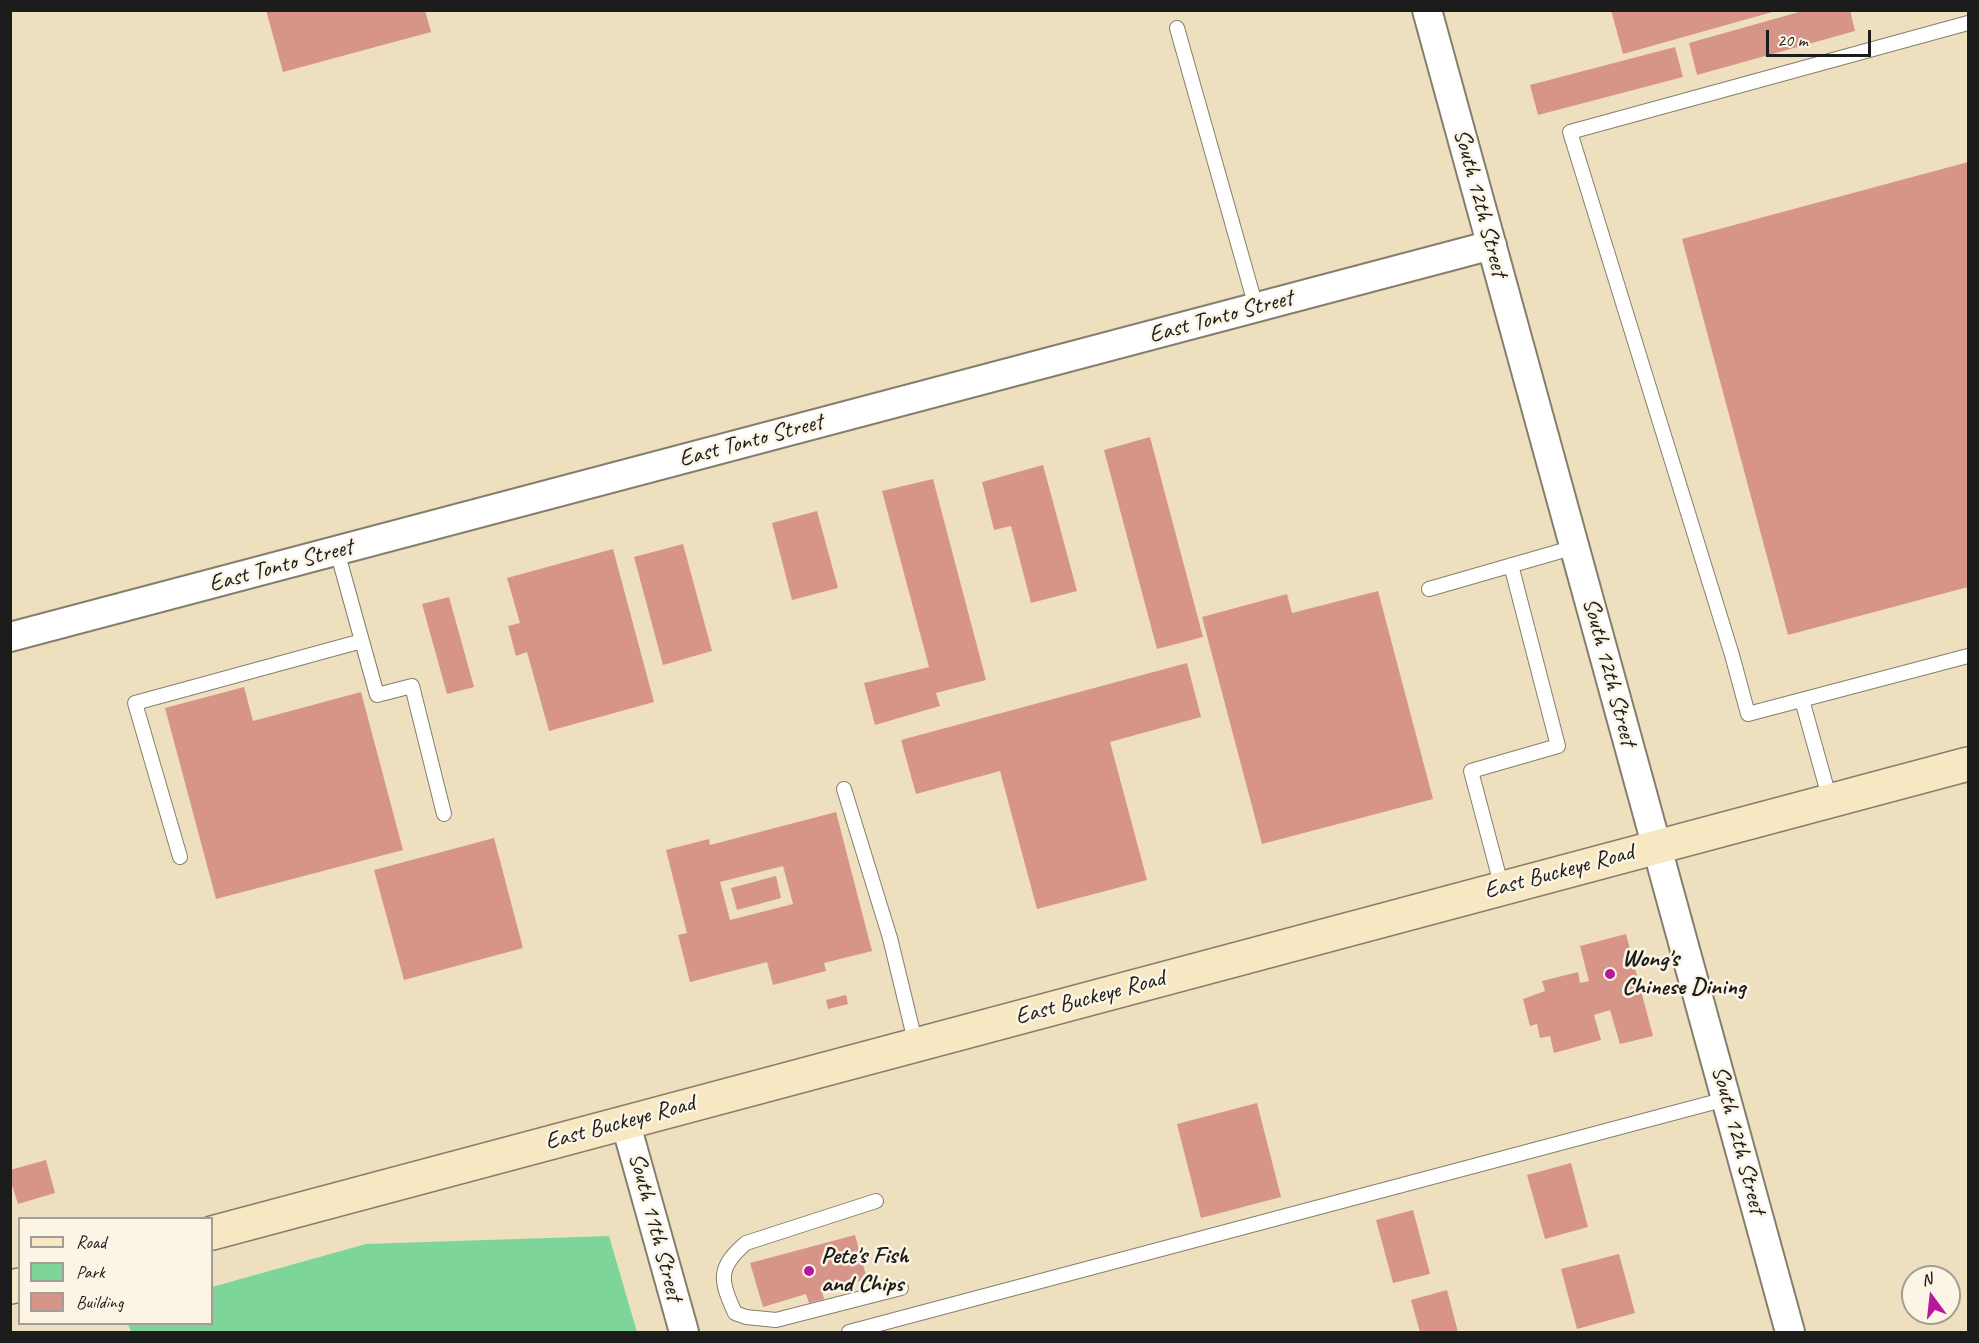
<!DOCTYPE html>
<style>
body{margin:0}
#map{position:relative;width:1979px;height:1343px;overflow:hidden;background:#eee0be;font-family:Caveat,sans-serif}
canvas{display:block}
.frame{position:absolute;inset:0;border:12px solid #1c1c1c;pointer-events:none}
.legend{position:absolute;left:18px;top:1217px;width:195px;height:108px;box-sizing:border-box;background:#fcf5e5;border:2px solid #a29e95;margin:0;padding:8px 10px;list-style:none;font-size:18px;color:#1c1c1c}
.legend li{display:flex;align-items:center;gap:12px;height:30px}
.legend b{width:30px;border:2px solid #a29e95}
.north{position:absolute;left:1901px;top:1265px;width:60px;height:60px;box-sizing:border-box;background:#fcf5e5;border:2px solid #a29e95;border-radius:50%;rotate:345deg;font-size:16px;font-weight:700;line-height:24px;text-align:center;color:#1c1c1c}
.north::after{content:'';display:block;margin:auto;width:21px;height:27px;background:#b5179e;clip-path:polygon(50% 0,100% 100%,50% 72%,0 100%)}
.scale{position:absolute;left:1766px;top:30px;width:105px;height:27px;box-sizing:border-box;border:3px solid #1c1c1c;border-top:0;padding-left:8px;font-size:18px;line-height:21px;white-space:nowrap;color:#1c1c1c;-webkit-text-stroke:4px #fcf5e5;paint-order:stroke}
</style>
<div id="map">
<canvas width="1979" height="1343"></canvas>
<div class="frame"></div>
<ul class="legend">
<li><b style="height:8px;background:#f7e8c3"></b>Road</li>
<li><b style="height:16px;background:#7dd59a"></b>Park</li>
<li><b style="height:16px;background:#d7958a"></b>Building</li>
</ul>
<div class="north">N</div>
<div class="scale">20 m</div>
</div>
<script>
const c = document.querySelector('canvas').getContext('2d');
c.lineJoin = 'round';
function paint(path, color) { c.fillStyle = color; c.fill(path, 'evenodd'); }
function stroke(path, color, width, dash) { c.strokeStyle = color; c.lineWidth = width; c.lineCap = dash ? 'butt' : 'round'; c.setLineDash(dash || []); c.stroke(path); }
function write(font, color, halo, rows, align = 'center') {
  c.font = font + ' Caveat,sans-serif'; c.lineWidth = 5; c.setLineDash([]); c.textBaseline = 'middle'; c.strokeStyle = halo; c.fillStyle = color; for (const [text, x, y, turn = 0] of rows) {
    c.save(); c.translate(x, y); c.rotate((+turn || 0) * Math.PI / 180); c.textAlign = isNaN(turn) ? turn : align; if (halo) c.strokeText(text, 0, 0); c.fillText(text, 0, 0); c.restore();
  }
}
const green = new Path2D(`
 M609,1236L637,1332H131L128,1324H212V1287L366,1244Z`);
const building = new Path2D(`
 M266,10H425L431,32L283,72Z
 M1611,10H1776V11L1623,54Z
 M1806,10H1850L1855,31L1697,75L1689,43Z
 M1675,47L1683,77L1538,115L1530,85Z
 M1968,162V587L1788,635L1682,239Z
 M1150,437L1203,637L1157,649L1104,450Z
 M1043,465L1077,591L1031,603L1011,526L994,530L982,482Z
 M933,479L986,680L936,693L940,706L875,725L864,683L929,667L882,491Z
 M817,511L838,588L792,600L772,523Z
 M683,544L712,651L663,665L634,557Z
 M613,549L654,702L549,731L527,652L516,656L508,626L520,623L507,578Z
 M1378,591L1433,799L1262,844L1202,617L1287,594L1292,613Z
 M449,597L474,687L447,694L422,604Z
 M1187,663L1201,717L1110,742L1147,880L1037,909L1000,771L916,794L901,740Z
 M244,687L253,721L361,692L403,850L216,899L165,708Z
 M836,812L872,951L824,963L826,971L773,985L767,962L690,982L678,935L687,933L666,850L709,839L710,845ZM783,866L793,904L730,920L720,882Z
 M494,838L523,948L404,980L374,870Z
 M776,876L781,898L737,910L731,888Z
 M1626,934L1653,1036L1620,1044L1610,1010L1594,1015L1601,1040L1554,1053L1550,1036L1540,1038L1537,1024L1530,1026L1523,999L1545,991L1542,981L1578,972L1580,983L1589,981L1580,946Z
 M846,995L848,1004L828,1009L826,1000Z
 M1257,1103L1281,1197L1201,1218L1177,1124Z
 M46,1160L55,1193L18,1204L10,1179V1170Z
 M1571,1163L1588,1227L1545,1239L1527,1175Z
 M1413,1210L1430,1274L1393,1283L1376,1220Z
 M855,1235L867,1279L822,1291L824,1299L809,1303L806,1294L763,1307L750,1263Z
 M1619,1254L1635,1313L1577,1329L1561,1269Z
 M1447,1290L1458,1332H1420L1411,1300Z`);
const service = new Path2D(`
 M1968,23L1570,132L1732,655L1748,714L1968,656
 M1177,28L1256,307
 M1429,589L1575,547
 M362,641L377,695L412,686L444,814
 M1802,700L1830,800
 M844,789L890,938L916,1045
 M180,857L135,703L362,641L337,551
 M1502,888L1471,771L1558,746L1511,565
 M876,1201L746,1243C717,1268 720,1280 735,1313L746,1317L776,1320L901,1288
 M849,1332L1726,1099`);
const minor = new Path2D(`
 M1427,10L1790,1332
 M10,637L1492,245
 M625,1121L684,1332`);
const secondary = new Path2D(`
 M212,1233L1968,764
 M10,1287L20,1285`);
const markers = [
 [1610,974,6,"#b5179e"],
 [809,1271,6,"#b5179e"]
];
const streetNames = [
 ["South 12th Street",1480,203,75],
 ["East Tonto Street",1221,317,-15],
 ["East Tonto Street",751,441,-15],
 ["East Tonto Street",281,566,-15],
 ["South 12th Street",1609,672,75],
 ["East Buckeye Road",1559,872,-15],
 ["East Buckeye Road",1090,998,-15],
 ["East Buckeye Road",620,1123,-15],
 ["South 12th Street",1738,1140,75],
 ["South 11th Street",655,1227,75]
];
const poiNames = [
 ["Wong's",1622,960],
 ["Chinese Dining",1622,988],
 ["Pete's Fish",821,1257],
 ["and Chips",821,1285]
];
paint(green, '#7dd59a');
paint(building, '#d7958a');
stroke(service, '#857e6d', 16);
stroke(minor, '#857e6d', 32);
stroke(secondary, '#857e6d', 36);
stroke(service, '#fff', 14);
stroke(minor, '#fff', 28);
stroke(secondary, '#f7e8c3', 33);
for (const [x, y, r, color] of markers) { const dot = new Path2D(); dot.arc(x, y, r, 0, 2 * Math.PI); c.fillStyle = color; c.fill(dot); stroke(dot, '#fcf5e5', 2); }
write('24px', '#1c1c1c', '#fcf5e5', streetNames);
write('bold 24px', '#1c1c1c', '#fcf5e5', poiNames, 'left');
</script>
